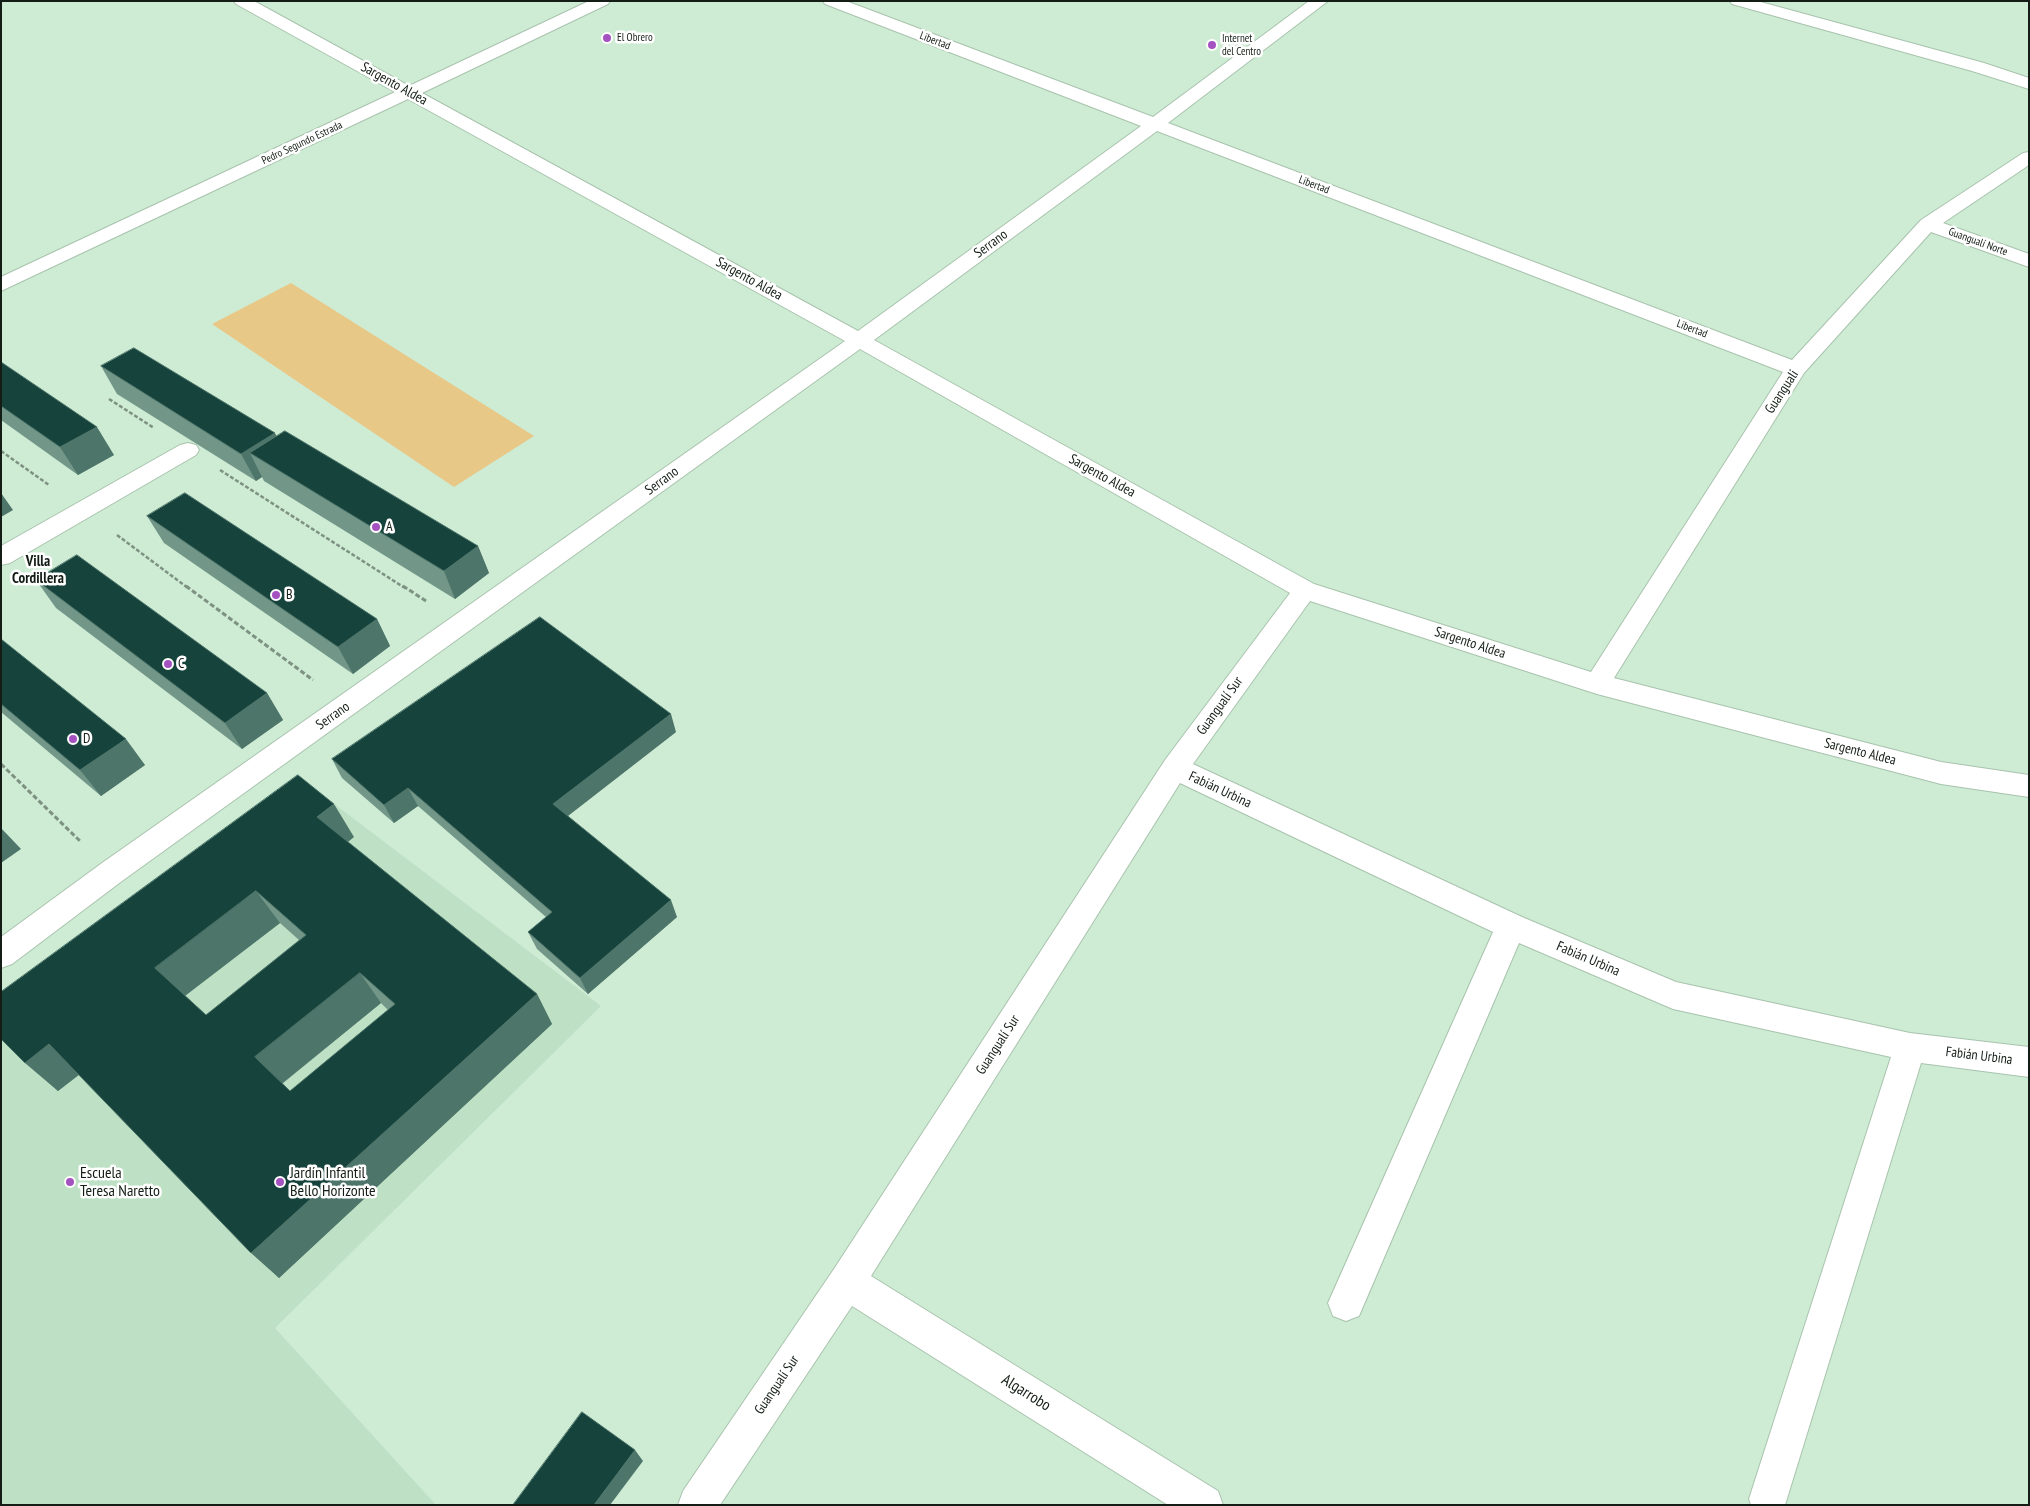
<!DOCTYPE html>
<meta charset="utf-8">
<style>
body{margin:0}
#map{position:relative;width:2030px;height:1506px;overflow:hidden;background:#ceebd4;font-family:"PT Sans Narrow",sans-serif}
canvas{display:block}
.frame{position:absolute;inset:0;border:2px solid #131d15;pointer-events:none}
</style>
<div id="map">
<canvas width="2030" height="1506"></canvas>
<div class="frame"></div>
</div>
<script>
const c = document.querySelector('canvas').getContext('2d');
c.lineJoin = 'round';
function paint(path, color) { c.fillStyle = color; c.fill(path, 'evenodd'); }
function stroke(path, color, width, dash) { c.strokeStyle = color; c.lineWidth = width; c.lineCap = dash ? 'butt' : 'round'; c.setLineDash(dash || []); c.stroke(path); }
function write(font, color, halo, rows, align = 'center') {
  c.font = font + ' "PT Sans Narrow",sans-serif'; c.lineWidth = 5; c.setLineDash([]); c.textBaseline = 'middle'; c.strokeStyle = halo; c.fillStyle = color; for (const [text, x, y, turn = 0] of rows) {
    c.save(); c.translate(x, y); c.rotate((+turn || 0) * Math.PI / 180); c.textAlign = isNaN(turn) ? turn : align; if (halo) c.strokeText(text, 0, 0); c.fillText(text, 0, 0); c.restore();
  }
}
const built = new Path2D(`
 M321,794L601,1006L275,1328L436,1505H1V1032Z`);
const green = new Path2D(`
 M291,283L534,436L454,487L212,324Z`);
const pathFar1 = new Path2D(`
 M109,399L154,428
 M1,451L49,485
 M220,470L405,588
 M117,535L188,588`);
const path = new Path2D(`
 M186,586L313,680
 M403,586L426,601
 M1,764L81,842`);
const minor = new Path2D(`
 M234,1H254L409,86L589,1H610L608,4L422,93L858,331L1141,126L825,4L823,1H846L1153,117L1309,1H1328L1168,123L1792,360L1921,220L2023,153L2029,152V165L1943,223L2029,254V267L1931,232L1804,373L1614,678L1941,762L2029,775V797L1941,784L1597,694L1310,601L1193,764L1522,917L1676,982L1910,1033L2029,1047V1077L1921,1063L1785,1505H1751L1749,1499L1891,1057L1673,1009L1519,943L1359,1316L1346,1321L1333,1316L1328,1303L1493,932L1180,783L871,1276L1218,1491L1223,1505H1168L852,1306L720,1505H678L683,1491L834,1269L1165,760L1290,593L860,349L122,881L12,964L1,968V937L102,863L845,341L408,99L1,291V277L395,92L236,4ZM1157,131L1783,372L1591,672L1314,584L874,340Z
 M1730,1H1757L1984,63L2029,78V89L1972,71L1732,4Z
 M188,443L196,445L199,450L196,455L10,563L1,565V546L180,445Z`);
const wall = new Path2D(`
 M1,362L114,455L78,475L1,420Z
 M101,366L277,437L478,546L489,573L455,599L264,481L262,477L256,481L117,394Z
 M147,516L377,619L390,646L353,674L164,543Z
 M36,580L267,693L283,720L242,749L56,608Z
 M1,639L145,765L101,796L1,712Z
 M676,732L568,816L677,917L588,994L537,949L528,932L546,917L418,806L394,823L342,778L332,759Z
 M354,837L348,842L537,994L552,1024L279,1278L79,1075L58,1091L1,1039ZM280,923L299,940L206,1015L185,996ZM381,1003L388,1010L290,1091L282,1084Z`);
const shadedWall = new Path2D(`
 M97,427L114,455L78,475L60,447Z
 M275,433L289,461L250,453L262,477L256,481L241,454Z
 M1,493L13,510L1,517Z
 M478,546L489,573L455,599L444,571Z
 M377,619L390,646L353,674L338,647Z
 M267,693L283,720L242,749L225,723Z
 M671,714L676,732L560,822L553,804Z
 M126,739L145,765L101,796L80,770Z
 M408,788L418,806L394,823L384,805Z
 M334,804L354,837L337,850L317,817Z
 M1,828L21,849L1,863Z
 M256,891L280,923L182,998L155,968Z
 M671,900L677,917L588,994L580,978Z
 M360,973L381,1003L280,1085L255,1057Z
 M537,994L552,1024L279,1278L251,1253Z
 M49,1044L81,1073L58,1091L25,1063Z
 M635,1450L643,1461L610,1505H594Z`);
const building = new Path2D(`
 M134,348L275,433L241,454L101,366Z
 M1,362L97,427L60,447L1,406Z
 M285,431L478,546L444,571L250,453Z
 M185,493L377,619L338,647L147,516Z
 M77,555L267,693L225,723L36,580Z
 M540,617L671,714L553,804L671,900L580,978L528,932L552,912L408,788L384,805L332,759Z
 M1,639L126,739L80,770L1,704Z
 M298,775L334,804L317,817L537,994L251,1253L49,1044L25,1063L1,1039V992ZM256,891L306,935L206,1015L155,968ZM360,973L395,1004L290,1091L255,1057Z
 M582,1412L635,1450L594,1505H513Z`);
const markers = [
 [607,38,5,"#a552c1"],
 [1212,45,5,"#a552c1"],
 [376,527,5,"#a552c1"],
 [276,595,5,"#a552c1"],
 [168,664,5,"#a552c1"],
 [73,739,5,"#a552c1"],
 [70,1182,5,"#a552c1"],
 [280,1182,5,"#a552c1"]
];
const farPoinames = [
 ["El Obrero",617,38],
 ["Internet",1222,39],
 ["del Centro",1222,52]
];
const farStreetnames = [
 ["Libertad",935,41,21],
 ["Pedro Segundo Estrada",302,143,-25],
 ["Libertad",1314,185,21],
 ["Guangualí Norte",1978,242,20],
 ["Libertad",1692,329,21]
];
const streetNames = [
 ["Sargento Aldea",394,84,29],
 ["Serrano",991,244,-36],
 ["Sargento Aldea",749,279,29],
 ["Guanguali",1782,392,-57],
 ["Sargento Aldea",1102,476,29],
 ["Serrano",662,481,-36],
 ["Sargento Aldea",1470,643,18],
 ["Guangualí Sur",1220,706,-54],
 ["Serrano",333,716,-35],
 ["Sargento Aldea",1860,752,14],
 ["Fabián Urbina",1220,790,25],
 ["Fabián Urbina",1588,959,23],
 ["Guangualí Sur",998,1045,-57],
 ["Fabián Urbina",1979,1056,7],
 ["Guangualí Sur",777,1385,-56]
];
const poiNames = [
 ["A",386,527],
 ["B",286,595],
 ["C",178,664],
 ["D",83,739]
];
const neighbourhoodNames = [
 ["Villa",38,562],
 ["Cordillera",38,579]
];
const nearPoinames = [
 ["Escuela",80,1173],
 ["Teresa Naretto",80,1191],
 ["Jardín Infantil",290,1173],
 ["Bello Horizonte",290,1191]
];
const nearStreetnames = [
 ["Algarrobo",1026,1393,32]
];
paint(built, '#bee1c5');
paint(green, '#e8c887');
stroke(minor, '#a8c3ad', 2);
stroke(pathFar1, '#7d9282', 2.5, [4, 2]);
stroke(path, '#7d9282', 3, [5, 2.5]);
paint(minor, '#fff');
paint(wall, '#729788');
paint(shadedWall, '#4e756a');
paint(building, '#17433d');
stroke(building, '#4e756a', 1);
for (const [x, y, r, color] of markers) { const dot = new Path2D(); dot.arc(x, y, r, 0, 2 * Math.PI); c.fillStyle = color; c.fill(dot); stroke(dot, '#fff', 2); }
write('11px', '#131d15', '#fff', farPoinames, 'left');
write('11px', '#131d15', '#fff', farStreetnames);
write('14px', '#131d15', '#fff', streetNames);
write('14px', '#131d15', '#fff', poiNames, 'left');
write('bold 15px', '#131d15', '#fff', neighbourhoodNames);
write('16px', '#131d15', '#fff', nearPoinames, 'left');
write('16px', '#131d15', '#fff', nearStreetnames);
</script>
